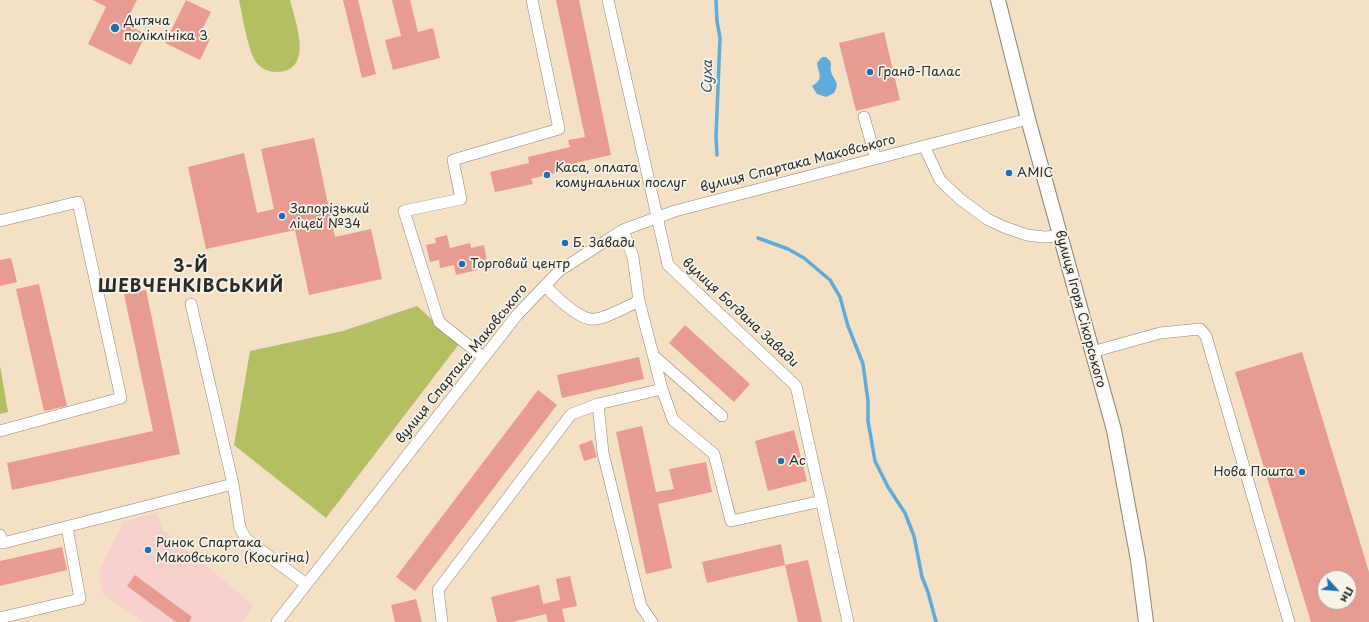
<!DOCTYPE html>
<meta charset="utf-8">
<style>
body{margin:0}
#map{position:relative;width:1369px;height:622px;overflow:hidden;background:#f3e0c5;font-family:"Playpen Sans",sans-serif}
canvas{display:block}
.north{position:absolute;left:1317px;top:570px;width:40px;height:40px;box-sizing:border-box;background:#f7f3e8;border:1px solid #a5a39c;border-radius:50%;rotate:116deg;font-size:11px;font-weight:700;line-height:16px;text-align:center;color:#2b2b2b}
.north::after{content:'';display:block;margin:auto;width:14px;height:18px;background:#1f6fb2;clip-path:polygon(50% 0,100% 100%,50% 72%,0 100%)}
</style>
<div id="map">
<canvas width="1369" height="622"></canvas>
<div class="north">Пн</div>
</div>
<script>
const c = document.querySelector('canvas').getContext('2d');
c.lineJoin = 'round';
function paint(path, color) { c.fillStyle = color; c.fill(path, 'evenodd'); }
function stroke(path, color, width, dash) { c.strokeStyle = color; c.lineWidth = width; c.lineCap = dash ? 'butt' : 'round'; c.setLineDash(dash || []); c.stroke(path); }
function write(font, color, halo, rows, align = 'center') {
  c.font = font + ' "Playpen Sans",sans-serif'; c.lineWidth = 3.5; c.setLineDash([]); c.textBaseline = 'middle'; c.strokeStyle = halo; c.fillStyle = color; for (const [text, x, y, turn = 0] of rows) {
    c.save(); c.translate(x, y); c.rotate((+turn || 0) * Math.PI / 180); c.textAlign = isNaN(turn) ? turn : align; if (halo) c.strokeText(text, 0, 0); c.fillText(text, 0, 0); c.restore();
  }
}
const built = new Path2D(`
 M156,513L163,530L254,606L242,622H143L103,595L99,571L123,522Z`);
const green = new Path2D(`
 M239,0H290C295,21 315,71 277,72C269,72 261,69 256,62C248,51 242,14 239,0Z
 M417,306L459,344L326,518L234,445L250,351L343,331Z
 M0,366L8,412L0,414Z`);
const water = new Path2D(`
 M823,57H826L830,61C832,64 830,67 831,71C833,81 841,81 834,93L826,97L817,94L812,86C825,79 818,73 817,63L821,58Z`);
const stream = new Path2D(`
 M716,0L717,21L720,38L716,137L717,155
 M758,238L788,249L804,258L830,280L840,297L848,326L863,364L868,401V421L875,461L888,487L905,513L914,536L922,577L928,592L936,622`);
const building = new Path2D(`
 M93,0H137L125,24L146,34L131,65L88,44L106,7Z
 M186,0L211,12L200,34L210,39L200,60L165,43Z
 M343,0H358L376,74L362,78Z
 M392,0H410L418,32L433,28L440,58L393,70L385,40L401,36Z
 M556,0H579L611,155L575,163L576,168L531,179L533,184L495,192L490,172L529,163L528,157L570,147L568,140L585,137Z
 M884,32L900,100L856,111L839,43Z
 M314,138L335,237L371,229L382,279L309,295L295,230L206,249L188,167L244,153L257,213L274,209L261,149Z
 M447,235L450,248L470,243L471,248L484,245L487,262L475,265L477,270L456,275L454,265L440,268L439,260L430,262L426,245L436,243L435,238Z
 M11,258L17,282L0,286V260Z
 M39,284L67,406L44,411L16,289Z
 M146,290L180,454L12,490L7,463L153,431L124,294Z
 M685,325L750,384L734,402L669,343Z
 M1302,352L1369,572V622H1311L1235,372ZM1325,578H1349V602H1325Z
 M639,357L644,379L562,398L557,375Z
 M538,390L557,405L415,591L396,577Z
 M642,426L656,492L674,489L669,469L706,462L712,492L658,504L672,568L646,574L616,432Z
 M794,430L807,481L768,491L755,441Z
 M592,440L597,457L584,461L579,445Z
 M781,544L785,565L707,583L702,562Z
 M62,547L67,570L0,586V561Z
 M808,560L822,622H798L785,565Z
 M135,575L192,617L189,622H176L127,586Z
 M570,576L577,606L562,609L565,622H548L546,614L512,622H497L491,597L539,585L543,604L560,600L556,579Z
 M416,599L422,622H395L391,605Z`);
const minor = new Path2D(`
 M608,0L668,265L796,386L848,622
 M864,117L876,159
 M924,146L940,180L960,199L987,219L1004,227L1027,235L1044,237L1060,236
 M0,221L78,202L121,398L0,431
 M623,230L633,257L639,301L662,389L673,420L714,454L731,521L822,501
 M545,286C555,296 575,316 590,319C603,321 627,306 639,301
 M191,304L233,484
 M1092,352L1160,333L1200,329L1206,336L1289,622
 M654,356L722,416
 M483,357L439,322L404,211L461,199L453,160L559,129L532,0
 M0,535L3,543L233,484L240,528L246,539L306,584
 M0,618L80,599L67,527
 M277,622L517,315L559,271L604,242L623,230L675,211L1028,119
 M442,622L438,590L569,417L572,414L598,404
 M652,622L641,606L603,453L598,404L662,389`);
const major = new Path2D(`
 M998,0L1028,119L1114,430L1138,560L1146,622`);
const markers = [
 [115,28,5,"#1f6fb2"],
 [870,72,4,"#1f6fb2"],
 [1009,173,4,"#1f6fb2"],
 [547,175,4,"#1f6fb2"],
 [282,216,4,"#1f6fb2"],
 [565,243,4,"#1f6fb2"],
 [462,264,4,"#1f6fb2"],
 [781,461,4,"#1f6fb2"],
 [1302,472,4,"#1f6fb2"],
 [148,550,4,"#1f6fb2"]
];
const poiNames = [
 ["Дитяча",124,21],
 ["поліклініка 3",124,36],
 ["Гранд-Палас",878,72],
 ["Каса, оплата",555,168],
 ["комунальних послуг",555,183],
 ["AMIC",1017,173],
 ["Запорізький",290,209],
 ["ліцей №34",290,224],
 ["Б. Завади",573,243],
 ["Торговий центр",470,264],
 ["Ас",789,461],
 ["Нова Пошта",1294,472,"right"],
 ["Ринок Спартака",156,543],
 ["Маковського (Косигіна)",156,558]
];
const streetNames = [
 ["вулиця Спартака Маковського",798,164,-14],
 ["вулиця Ігоря Сікорського",1080,309,75],
 ["вулиця Богдана Завади",740,313,43],
 ["вулиця Спартака Маковського",462,364,-51]
];
const waterNames = [
 ["Суха",708,77,-89]
];
const districtNames = [
 ["3-Й",191,267],
 ["ШЕВЧЕНКІВСЬКИЙ",191,287]
];
paint(built, '#f7d0ce');
paint(green, '#b3bf61');
paint(water, '#5facd8');
stroke(stream, '#5facd8', 3.5);
paint(building, '#e89b92');
stroke(minor, '#8f8678', 12);
stroke(major, '#8f8678', 16);
stroke(minor, '#fff', 11);
stroke(major, '#fff', 14);
for (const [x, y, r, color] of markers) { const dot = new Path2D(); dot.arc(x, y, r, 0, 2 * Math.PI); c.fillStyle = color; c.fill(dot); stroke(dot, '#f7f3e8', 1.5); }
write('13px', '#2b2b2b', '#f7f3e8', poiNames, 'left');
write('13px', '#2b2b2b', '#f7f3e8', streetNames);
write('italic 14px', '#3d5868', '#f7f3e8', waterNames);
c.letterSpacing = '1px';
write('bold 17px', '#2b2b2b', '#f7f3e8', districtNames);
c.letterSpacing = '0px';
</script>
